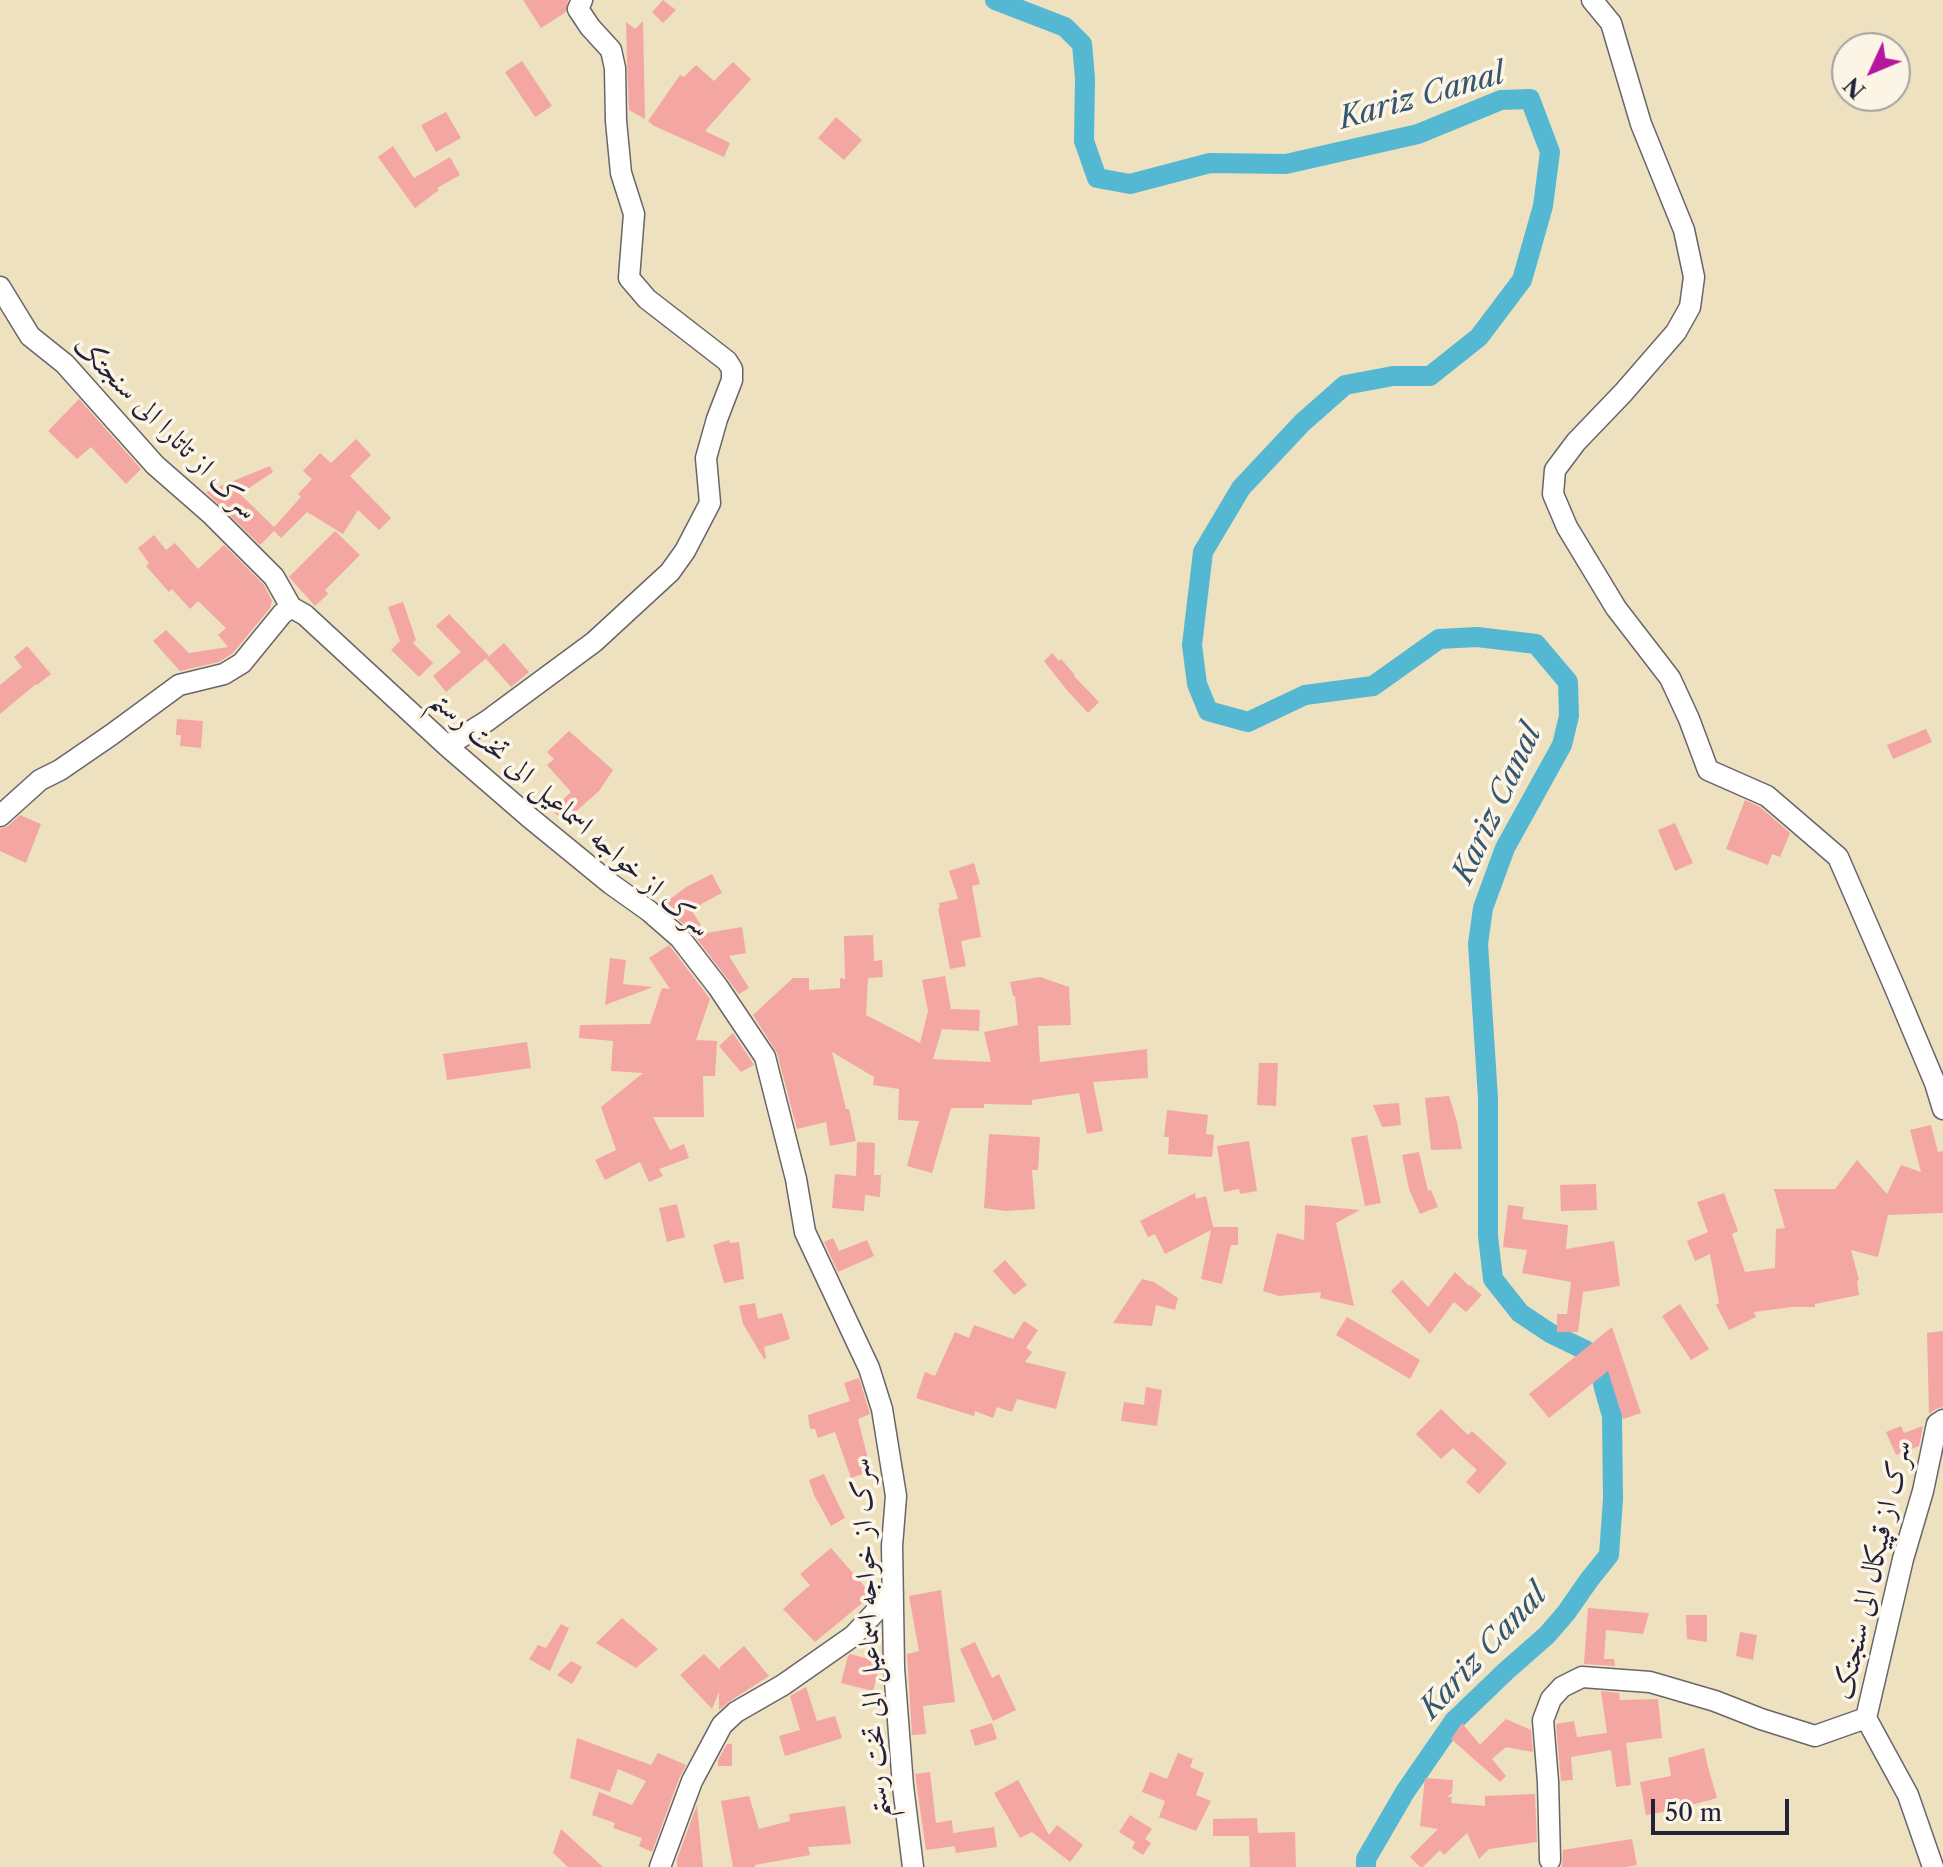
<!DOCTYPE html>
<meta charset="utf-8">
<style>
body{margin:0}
#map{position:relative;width:1943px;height:1867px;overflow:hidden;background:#ede1c0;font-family:"Libre Caslon Text",serif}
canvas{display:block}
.north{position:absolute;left:1831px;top:32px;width:80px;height:80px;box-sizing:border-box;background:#fcf5e5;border:2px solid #a5a1a1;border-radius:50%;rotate:226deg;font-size:22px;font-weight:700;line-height:32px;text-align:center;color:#22223b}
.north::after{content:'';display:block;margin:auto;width:28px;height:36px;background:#b5179e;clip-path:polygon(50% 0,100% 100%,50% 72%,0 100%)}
.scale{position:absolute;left:1651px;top:1799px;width:138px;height:36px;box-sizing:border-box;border:4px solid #22223b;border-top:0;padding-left:10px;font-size:24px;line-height:28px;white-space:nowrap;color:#22223b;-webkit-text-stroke:6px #fcf5e5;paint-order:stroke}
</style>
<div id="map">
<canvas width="1943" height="1867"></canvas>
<div class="north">N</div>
<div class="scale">50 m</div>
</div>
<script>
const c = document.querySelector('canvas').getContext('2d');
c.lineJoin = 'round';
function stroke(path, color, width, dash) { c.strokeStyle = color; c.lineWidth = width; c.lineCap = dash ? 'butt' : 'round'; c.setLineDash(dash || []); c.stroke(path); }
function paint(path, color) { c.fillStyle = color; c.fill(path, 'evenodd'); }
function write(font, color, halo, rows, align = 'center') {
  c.font = font + ' "Libre Caslon Text",Amiri,serif'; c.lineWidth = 7; c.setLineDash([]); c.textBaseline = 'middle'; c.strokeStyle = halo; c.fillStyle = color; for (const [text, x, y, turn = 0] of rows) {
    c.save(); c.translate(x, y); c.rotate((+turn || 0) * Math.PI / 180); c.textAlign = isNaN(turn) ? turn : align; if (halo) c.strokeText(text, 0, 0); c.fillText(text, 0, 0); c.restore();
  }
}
const canal = new Path2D(`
 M995,0L1065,27L1082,44L1085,78L1084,141L1097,178L1130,184L1210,163L1286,164L1418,134L1501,100L1530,99L1550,152L1543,206L1522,280L1479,337L1430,376H1393L1345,385L1302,423L1241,488L1203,552L1192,645L1197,684L1208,711L1248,722L1305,695L1373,686L1439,639L1477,637L1536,644L1568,682L1569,716L1562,745L1505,848L1483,908L1478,944L1488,1098V1236L1493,1279L1520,1313L1550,1333L1585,1350L1600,1368L1604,1388L1612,1416L1613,1499L1609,1555L1589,1580L1566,1613L1547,1635L1506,1671L1454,1721L1405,1792L1366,1859V1867`);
const building = new Path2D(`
 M523,0H568L566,12L541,28Z
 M663,0L676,10L663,23L652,12Z
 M643,21L645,119L629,110L627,62L626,22L635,29Z
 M522,61L552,106L535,117L505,72Z
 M733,62L751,79L705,131L730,143L724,157L654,126L648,121L680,75L684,77L696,65L714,81Z
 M446,112L461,138L436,152L421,125Z
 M836,117L862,140L844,160L818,138Z
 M393,146L414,178L450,157L460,175L437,188L439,190L415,208L378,157Z
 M79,399L141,469L126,484L91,447L77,459L48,431Z
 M356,439L371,455L350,476L391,518L379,530L358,510L343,534L307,512L281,538L274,531L260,545L206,492L270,466L273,472L240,494L274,527L301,497L298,494L312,479L303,471L320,453L331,463Z
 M335,531L360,555L325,590L328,594L315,606L289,577Z
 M154,535L166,550L175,543L198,569L224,545L264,585L272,601L270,608L233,653L219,662L180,671L153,641L166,630L189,653L228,647L218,635L226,628L198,601L190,609L172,589L169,592L146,566L149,563L138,548Z
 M403,602L416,640L413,643L433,663L419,677L391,650L400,641L388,607Z
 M449,614L489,656L446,692L433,676L461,652L436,626Z
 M504,643L529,672L511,687L486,659Z
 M27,646L51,674L37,685L36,684L0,714V685L22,667L14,657Z
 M1052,653L1059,661L1061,659L1075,675L1074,676L1099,702L1088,713L1066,689L1044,661Z
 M177,719L203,721L201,748L180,746L181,735H176Z
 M1926,729L1932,742L1893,759L1887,745Z
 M569,731L613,770L599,791L564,822L552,810L571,792L547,765L554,759L547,752Z
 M1745,800L1760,807L1790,833L1780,857L1772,854L1768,865L1726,849Z
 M20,815L41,824L26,863L0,851V829L8,826Z
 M1675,823L1693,863L1675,871L1658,830Z
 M974,863L980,884L972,886L981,937L961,941L966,966L950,969L938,908L940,907L939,903L958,899L949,871Z
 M712,874L722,893L703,903L692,911L706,933L742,927L746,953L729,956L749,988L739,994L690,930L662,905L686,887Z
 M873,935L874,961L882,960L883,977L868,978L866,1015L920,1043L928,1011L922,980L945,976L951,1009L980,1010L979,1031L942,1029L933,1059L991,1062L984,1032L1018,1025L1015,996H1013L1010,982L1040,977L1069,987L1071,1025L1038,1026L1040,1062L1147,1049L1148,1078L1093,1082L1103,1131L1087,1134L1079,1093L1032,1100V1105L984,1104V1108H951L932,1173L907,1166L919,1121L898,1120L899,1089L873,1085L874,1077L832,1052L846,1109H849L856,1141L830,1146L826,1122L797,1129L777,1053L753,1015L793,978H809V990L840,988V978L845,979L844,936Z
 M669,945L710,999L696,1040L717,1041L715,1076H703L704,1117H653L670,1150L684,1144L689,1158L659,1169L663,1176L649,1182L640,1162L605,1180L595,1160L616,1150L601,1107L643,1073L611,1071L613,1041L579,1038L580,1025L650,1024L662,988L670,989L649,958Z
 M610,958L626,960L623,984L653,987L605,1005Z
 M733,1033L754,1065L741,1072L719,1046Z
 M527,1042L531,1068L447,1080L443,1054Z
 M1259,1063H1278L1276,1106L1257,1105Z
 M1449,1096L1457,1122L1462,1149L1431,1150L1425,1098Z
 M1399,1103L1401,1125L1382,1127L1373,1105Z
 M1167,1110L1208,1115L1206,1134L1214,1135L1212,1157L1168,1154L1169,1137H1164Z
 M1931,1125L1938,1152L1943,1151V1213L1888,1215L1878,1257L1851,1250L1859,1280L1857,1281L1859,1295L1815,1304V1307H1792L1754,1312L1756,1317L1729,1330L1716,1305L1719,1303L1710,1254L1695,1261L1687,1241L1708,1232L1697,1202L1724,1193L1738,1231L1732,1234L1745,1272L1775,1268L1776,1229L1785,1228L1774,1189H1835L1857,1160L1887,1194L1901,1165L1921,1172L1910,1130Z
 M989,1134L1040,1137L1038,1170H1032L1035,1209L1005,1211L984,1208Z
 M1367,1135L1381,1203L1365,1206L1351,1138Z
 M1249,1141L1257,1191L1240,1194L1239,1189L1224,1192L1217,1146Z
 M857,1142L875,1143L874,1175H881L880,1197L865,1195L864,1211L832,1208L835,1174L856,1176Z
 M1419,1152L1428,1191L1431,1190L1438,1207L1420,1214L1409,1189L1402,1155Z
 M1596,1184L1597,1210L1561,1211L1560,1185Z
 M1195,1193L1196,1199L1206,1196L1213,1227H1238V1245H1231L1222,1284L1201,1279L1211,1230L1165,1254L1155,1234L1148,1237L1140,1221Z
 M677,1204L685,1237L667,1242L659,1208Z
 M1305,1205L1360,1210L1336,1223L1354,1306L1320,1298L1321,1292L1279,1296L1263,1291L1277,1233L1304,1240Z
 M1508,1205L1524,1207L1522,1219L1568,1225L1566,1249L1614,1241L1620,1286L1583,1292L1578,1332H1557V1314H1567L1571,1282L1522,1273L1527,1250L1503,1247Z
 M833,1238L839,1251L867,1240L874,1256L838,1272L824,1242Z
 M729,1240L730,1243L739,1242L744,1279L724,1283L713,1245Z
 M1005,1260L1027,1285L1014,1295L993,1271Z
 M1455,1272L1469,1286L1470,1285L1482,1295L1466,1312L1454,1302L1430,1334L1391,1291L1402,1280L1428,1307Z
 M1142,1279L1154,1282L1178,1298L1175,1310L1156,1305L1152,1326L1113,1323Z
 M755,1303L758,1319L782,1313L790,1339L764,1347L766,1358L764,1359L743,1324L739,1306Z
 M1680,1304L1709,1349L1691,1360L1662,1316Z
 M1347,1317L1420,1360L1410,1379L1336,1335Z
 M1024,1321L1038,1330L1026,1348L1032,1352L1025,1362L1066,1372L1056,1409L1017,1399L1012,1412L997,1407L993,1418L975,1411L974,1416L916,1398L925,1372L935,1376L955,1332L969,1338L974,1325L1013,1339Z
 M1612,1327L1641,1413L1623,1419L1608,1371L1549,1418L1529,1394Z
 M1943,1331V1407L1936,1409L1929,1414L1927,1333Z
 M859,1378L870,1414L858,1419L871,1471L851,1478L835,1432L818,1438L815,1429H810L808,1415L850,1401L844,1383Z
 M1146,1387L1162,1390L1157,1426L1121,1421L1124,1402L1144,1405Z
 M1441,1409L1468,1435L1472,1431L1507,1463L1479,1494L1466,1482L1477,1470L1453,1448L1441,1459L1416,1434Z
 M1901,1426L1904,1433L1923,1426L1919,1446L1896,1455L1886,1432Z
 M824,1474L845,1518L831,1526L814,1495L809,1480Z
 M831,1548L872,1595L815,1642L783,1609L810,1585L800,1574Z
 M941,1590L955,1702L923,1706L926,1734L912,1735L907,1654L919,1651L909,1596Z
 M1588,1608L1649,1613L1643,1634L1606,1630L1604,1659H1614L1615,1666L1584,1664Z
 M1686,1615H1707V1642L1687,1639Z
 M622,1618L658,1649L636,1668L596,1643Z
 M561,1624L569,1628L550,1671L529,1659L538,1645L546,1648Z
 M1740,1632L1757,1635L1753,1660L1736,1656Z
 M975,1642L992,1678L999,1674L1016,1710L993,1721L960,1649Z
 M744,1646L769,1676L730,1701L719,1710V1692L712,1709L680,1675L704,1654L720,1670V1667Z
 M850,1654L881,1662L873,1691L841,1683L848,1656Z
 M571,1661L582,1667L572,1684L557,1675Z
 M806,1687L817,1721L835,1716L842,1738L785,1756L779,1736L800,1730L790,1696Z
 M1601,1691L1619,1693L1620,1700L1658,1699L1662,1738L1626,1743L1631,1785L1616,1787L1611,1750L1571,1757L1573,1780L1561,1781L1556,1724L1574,1721L1577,1737L1607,1733Z
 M1506,1719L1531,1730L1533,1752L1506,1747L1492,1759L1506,1776L1500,1782L1451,1739L1462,1723L1480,1745Z
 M992,1723L997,1739L975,1746L970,1730Z
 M577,1738L651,1765L658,1753L686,1765L680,1776L652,1852L639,1846L642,1838L613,1828L615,1823L592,1815L599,1792L632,1805L646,1781L618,1769L610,1792L570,1778Z
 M727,1744H732V1766H718V1760Z
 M1704,1748L1708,1767L1717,1798L1673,1810L1646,1815L1640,1782L1671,1776L1668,1758Z
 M1178,1753L1193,1759L1190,1767L1204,1773L1196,1795L1211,1801L1196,1831L1159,1817L1165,1801L1142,1792L1150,1772L1167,1779Z
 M930,1772L936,1823L952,1820L953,1833L994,1827L997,1847L956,1853L954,1842L955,1846L926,1850L915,1774Z
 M1425,1778L1453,1780L1452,1793L1447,1797H1452L1451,1803L1485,1806V1796L1535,1794L1537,1842L1489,1849L1479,1859L1467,1833L1444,1855L1440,1850L1423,1867H1420L1410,1857L1438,1829L1420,1826Z
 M1018,1780L1049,1835L1057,1825L1083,1845L1070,1862L1032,1832L1020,1838L994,1793Z
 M749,1796L759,1829L790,1821L789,1814L845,1806L851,1844L808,1847L810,1855L755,1865V1867H733L721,1801Z
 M697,1805L703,1867H677V1859Z
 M1130,1815L1152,1829L1145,1839L1151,1843L1143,1855L1132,1848L1135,1842L1119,1832Z
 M1257,1818L1258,1833L1295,1832L1296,1867H1250L1249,1836H1213V1819Z
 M561,1829L573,1840L603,1867H568L553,1853Z
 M1632,1839L1637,1865L1626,1867H1562L1563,1850Z`);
const minor = new Path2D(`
 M1592,0L1611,23L1641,124L1684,230L1694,277L1690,307L1676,332L1623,393L1576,442L1555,470L1553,494L1567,527L1616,608L1670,678L1689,719L1708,770L1767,796L1838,857L1895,988L1935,1083L1943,1109
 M0,287L30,336L65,364L155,465L211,514L274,577L291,607
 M447,746L487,721L594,642L670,572L685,551L710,503L706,458L717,419L732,380V369L727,361L647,299L629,278L634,214L621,173L616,121L615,68L611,50L590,27L578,9L582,0
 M0,816L40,780L60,770L111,735L179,685L224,674L242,663L282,614L291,607L305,615L447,746L529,817L611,884L649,911L680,938L718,987L765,1057L796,1179L805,1232L869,1368L882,1409L896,1496L892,1546L894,1668L903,1786L913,1867
 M1550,1860L1548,1782L1543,1720L1551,1699L1562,1687L1582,1677L1650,1682L1715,1701L1761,1719L1815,1736L1866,1718
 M660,1867L692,1781L722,1725L736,1712L783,1685L853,1636L893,1593
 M1933,1867L1908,1795L1866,1718L1903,1559L1923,1491L1937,1424L1943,1420`);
const streetNames = [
 ["سرک از تاتارا الی سنجتک",165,428,45],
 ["سرک از خواجه اسماعیل الی تخت رستم",570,814,41],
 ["سرک از قپیکال الی سنجتک",1873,1570,-77],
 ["سرک از خواجه اسماعیل الی تخت رستم",870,1638,-93]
];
const waterNames = [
 ["Kariz Canal",1422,97,-16],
 ["Kariz Canal",1498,804,-65],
 ["Kariz Canal",1484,1652,-47]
];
stroke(canal, '#55b8d3', 20);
paint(building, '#f4a6a2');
stroke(minor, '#69656a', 23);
stroke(minor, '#fff', 20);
write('28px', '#22223b', '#fcf5e5', streetNames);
write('italic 30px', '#345670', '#fcf5e5', waterNames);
</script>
